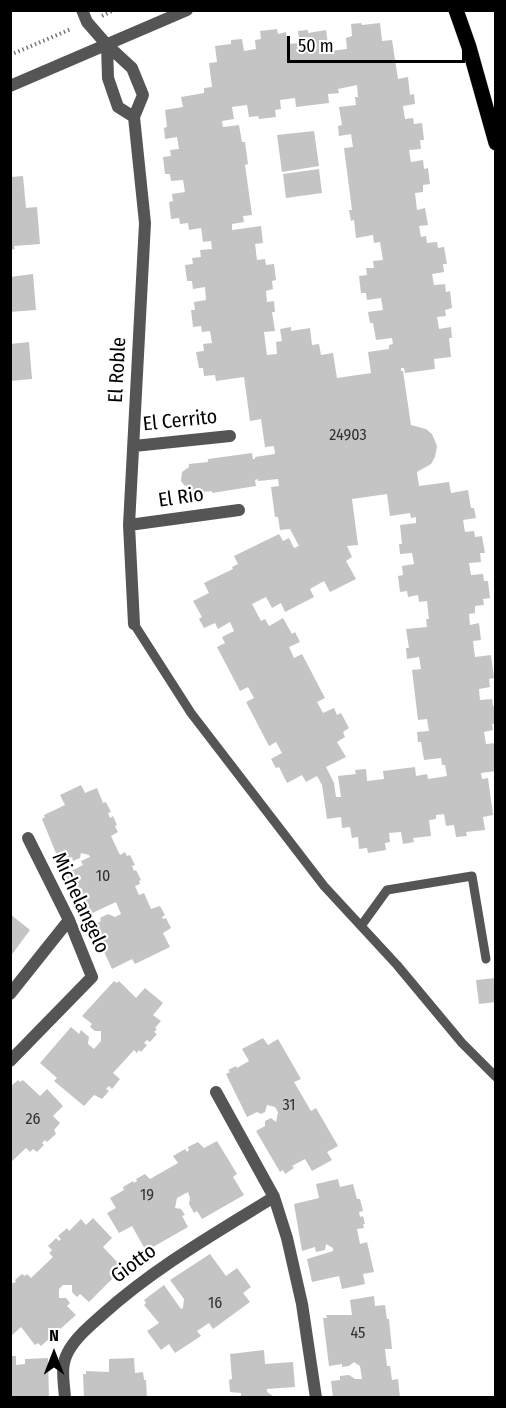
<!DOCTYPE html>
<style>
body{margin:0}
#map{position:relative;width:506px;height:1408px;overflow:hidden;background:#fff;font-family:"Fira Sans Condensed",sans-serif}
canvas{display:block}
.frame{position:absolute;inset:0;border:12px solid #000;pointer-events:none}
.north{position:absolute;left:24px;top:1324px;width:60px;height:60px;-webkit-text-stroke:4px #fff;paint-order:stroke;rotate:0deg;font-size:16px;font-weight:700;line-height:24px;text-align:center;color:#000}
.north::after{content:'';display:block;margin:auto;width:21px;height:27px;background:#000;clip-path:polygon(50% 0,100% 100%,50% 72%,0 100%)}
.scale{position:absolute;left:287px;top:36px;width:178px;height:27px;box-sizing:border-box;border:3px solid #000;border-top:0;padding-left:8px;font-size:18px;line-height:21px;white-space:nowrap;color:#000;-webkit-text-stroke:4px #fff;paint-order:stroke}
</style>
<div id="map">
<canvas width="506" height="1408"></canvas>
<div class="frame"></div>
<div class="north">N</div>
<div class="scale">50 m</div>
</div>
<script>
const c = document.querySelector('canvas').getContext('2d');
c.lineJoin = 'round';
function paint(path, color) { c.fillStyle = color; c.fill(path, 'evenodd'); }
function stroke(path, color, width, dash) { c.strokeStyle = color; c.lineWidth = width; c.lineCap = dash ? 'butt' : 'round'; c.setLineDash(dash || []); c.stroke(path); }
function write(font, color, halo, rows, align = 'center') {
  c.font = font + ' "Fira Sans Condensed",sans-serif'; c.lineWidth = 4.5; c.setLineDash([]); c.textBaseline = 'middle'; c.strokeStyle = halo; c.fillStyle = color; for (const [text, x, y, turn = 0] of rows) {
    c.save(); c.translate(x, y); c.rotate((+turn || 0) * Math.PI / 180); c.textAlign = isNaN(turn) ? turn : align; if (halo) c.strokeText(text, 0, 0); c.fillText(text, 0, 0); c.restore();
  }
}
const building = new Path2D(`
 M361,23L362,25L380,23L382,41L392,40L398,79L408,77L410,95L414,94L415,104L403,106L405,119L413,118L414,124L422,123L424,140H420L421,149L409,150L411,162L423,160L424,169L428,168L430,184L423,185V192L415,193L417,210L425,208L428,225L419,226L421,237L426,236L427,243L437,242L438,248L444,247L447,264H443L444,272L432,274L434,285L445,284L446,292L450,291L452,308L445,310L446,316L437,317L439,329L451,327L452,338H449L451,357L434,359L435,369L405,373L404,368H401V371H403L411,425L426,429L432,434L437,446L435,457L431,464L417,472L419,486L449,482L451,493L468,490L471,508H474L476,518L463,520L465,532L474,531L475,537L482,536L485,553H480L481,562L469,563L471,575L483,574L484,581H488L490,598L483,599L484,605L475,606V613L469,614L470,625L479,623L481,640L473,641L475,657L491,655L494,678L489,679L490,687L479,689L480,700L492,699L493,706H496V724H492L493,730L484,732L486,744L496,743V771L481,773L482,779L488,778L493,815L483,817L485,830L466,832L467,836L456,837L454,825L446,826L444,814L436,815V819L429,820L431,836L413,838L414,842L403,844L401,832L389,833L390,842L385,843L386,850L368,853L367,848L359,849L358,837L352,838L350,827L342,828L341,817L327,819L322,785L317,776L306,782L302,775L287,783L279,767L276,768L271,759L282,753L276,742L269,746L246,702L254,698L248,687L240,691L217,647L225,643L222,637L234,631L230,622L218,629L215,623L204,628L199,619L202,617L193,601L209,593L204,583L233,569L232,567L238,564L234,556L279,534L283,541L289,538L294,548L299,546L290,529L280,530L278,517H275L271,487L279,486L278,479L258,481V479L255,480L256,486L212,493V491L193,493L192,488L184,485L181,481L182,472L189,467V464L208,462V459L252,453L253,459H255V457L275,454L274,446L265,447L261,419L250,421L244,377L216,381L215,375L204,376L203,368H199L196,352L204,351L203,344L212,343L210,331L202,332L201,326L193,327L191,310H195L194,302L206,300L205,287L193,289L192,281H187L185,265L193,264L192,258L201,257L200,250L212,249L211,241L203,242L201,228L189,230L188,223L180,224L179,218L171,219L169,202L173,201L172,194L185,192L183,180L171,181L170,174H165L163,157L171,156L170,150L179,149L177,137L165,139L164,128L167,127L165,110L183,107L181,97L204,93V88L212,87L209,63L217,62L215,46L231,44V40L242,39L244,51L256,49L255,40L261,39L260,31L277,29L278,34L286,32L288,44L300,43L298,31L308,30V33L326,30L329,51L347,49L346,38L352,36L351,24ZM357,85L358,97H355L356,105L339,107L342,125L338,126L339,136L351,134L353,147L344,148L352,210H349L351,221L354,220L356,238L373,235L374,243L380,242L383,260L373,261L374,268H366L367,275L359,276L361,293H366L367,300L381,298L383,310L368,312L370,323H373L376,340L392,338L393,344L389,345V349L368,352L371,373L337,378L333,353L321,355L319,344L312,345L310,328L291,331V327L280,329L282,341L276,342L277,354L267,355L264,332L275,331L272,312H275L274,301L267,302L266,291L273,289L272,281L276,280L274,264L266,265L265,259L257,260L255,244L263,243L261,226L232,230V224L244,222L243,216L252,215L245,165L248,164L245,142H242L239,125L223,127L222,121L234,119L232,107L247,105L249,117L258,116L259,119L276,117L275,110L281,109L280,100L295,98L296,107L329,103L328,94L339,93L338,89ZM387,494L390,516L410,513L411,518L416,517V523L400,525L402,544H399L400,554L412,553L414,564L402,566L403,575L398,576L400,592L407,591L408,597L418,595L419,602L427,601L429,619H426L427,627L406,629L409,648H406L407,659L419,657L421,669L412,670L418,720L427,719L429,731L417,732L418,742H421L424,760L441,758L442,765H445L447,776L428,779L427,774L416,776L415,767L383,771L384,779L367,781L366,769L355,770L356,774L338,776L341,797H336L334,783L326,767L346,757L337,742L345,737L343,732L349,728L341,713L337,715L334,708L323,713L317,702L325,698L302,654L294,658L289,647L300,642L295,632L292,634L283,618L269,626L265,619L261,621L252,604L266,597L272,608L281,603L285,612L314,597L310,589L324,581L330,592L356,579L346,561L352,557L347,546L358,545L352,499Z
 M314,131L319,166L282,172L277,135Z
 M319,169L322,193L286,198L283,174Z
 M23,176L26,208L37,207L40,244L14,246L15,249L10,250V177Z
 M33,274L36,310L10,312V277Z
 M29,342L32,379L10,381V344Z
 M81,785L85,793L97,788L103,803L106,802L111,812L108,813L110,818L113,816L117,825L115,826L118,832L111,836L120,855L125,852L127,856L130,855L135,865L132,866L134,871L136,870L141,880L139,881L140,884L135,886L139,895L144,893L151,909L160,906L165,915L162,917L163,919L166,918L171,928L163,933L170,947L135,964L132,959L112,969L92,926L101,921L100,918L108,914L115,917L121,914L116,902L86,916L65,874L83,865L81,861L90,857L89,855L81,853L80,858L73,861L72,857L60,863L42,819L45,817L44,815L65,805L60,795Z
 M10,914L30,930L10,957Z
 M496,978V1002L479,1004L476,980Z
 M114,981L117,983L119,981L136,998L145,988L163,1003L153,1015L161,1021L155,1028L157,1029L154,1032L157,1034L150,1042L147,1040L144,1043L147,1045L141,1052L139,1050L137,1053L134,1050L113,1073L120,1079L112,1089L109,1086L106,1089L109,1091L102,1099L94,1095L84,1106L54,1081L57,1078L40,1063L71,1027L79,1034L81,1030L89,1037L88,1044L94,1049L101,1041V1031H95L90,1027L92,1024L82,1016Z
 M263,1038L268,1045L278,1039L301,1079L294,1082L311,1111L316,1108L338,1146L327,1152L332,1160L312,1171L305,1159L292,1166L294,1168L285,1174L283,1170L280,1172L256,1131L265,1126V1121L271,1118L276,1122L278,1112L275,1107L267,1105L265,1112L261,1114L257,1112L247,1117L226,1074L230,1072L228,1070L236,1066L237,1068L249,1061L242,1049Z
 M18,1080L20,1082L23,1080L40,1096L47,1089L63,1106L53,1116L60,1123L54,1130L56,1134L47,1142L45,1140L42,1143L44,1145L37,1152L33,1149L30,1152L26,1148L10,1163V1087Z
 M217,1141L237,1174L233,1177L244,1195L202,1219L197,1211L194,1213L189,1204L190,1198L188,1192L177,1198L175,1208L181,1209L185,1215L182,1216L188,1227L146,1251L132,1226L119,1233L107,1213L116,1208L110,1198L124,1190L123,1187L133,1181L134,1183L137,1181L136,1179L145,1174L150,1179L178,1163L173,1156L185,1149L187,1152L189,1150L188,1147L198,1142L204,1148Z
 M338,1179L340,1187L353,1184L357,1199H360L363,1211L359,1212L360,1217L363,1216L365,1224H363L364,1228L357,1229L360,1244L367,1242L374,1272L363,1274L365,1284L342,1289L339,1276L312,1282L307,1259L333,1251V1248L326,1244L325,1250L316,1252L315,1247L302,1251L294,1204L319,1198L316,1184Z
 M93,1218L112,1238L103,1247L121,1266L119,1268L121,1270L89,1302L80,1294L77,1297L72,1292V1285H63L59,1289V1298H66L70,1303L67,1306L76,1315L41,1346L38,1343L35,1345L21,1327L10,1337V1284L16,1282L15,1280L22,1274L25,1276L27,1274L31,1278L53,1257L49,1253L52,1250L48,1246L56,1238L59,1241L61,1239L58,1236L67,1228L69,1231L81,1219L86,1225Z
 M210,1254L226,1276L237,1268L251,1287L243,1293L250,1302L213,1329L209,1323L197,1331L201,1336L175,1353L169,1344L161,1350L147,1331L159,1323L144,1305L146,1303L144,1300L164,1285L181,1309L183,1308L184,1299L170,1280Z
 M374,1296L375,1306L385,1305L387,1319H389L392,1349H385L387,1366H390L392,1380L398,1379L400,1398H333L331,1381L340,1380V1376L349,1375L355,1379H362L360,1366L354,1362L349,1366L342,1367V1364L329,1366L323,1318H327L326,1315H352L350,1300Z
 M264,1350L265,1364L293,1362L295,1387L267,1389V1392L276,1398H241V1393L230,1392L229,1380L232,1379L230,1354Z
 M10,1356H16V1365L25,1364V1359L48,1358L49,1398H10Z
 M134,1358L135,1373L143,1372L144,1380H146L147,1398H84L83,1374H86V1371L109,1372V1359Z`);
const path = new Path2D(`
 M102,16L114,10
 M10,55L71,29`);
const service = new Path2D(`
 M134,624L191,713L324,886L397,965L462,1043L496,1077
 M361,926L387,890L472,876L486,959`);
const minor = new Path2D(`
 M82,10L87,22L107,45L132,68L143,95L134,117L145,223L129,525L134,624
 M107,45L108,78L118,107L134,117
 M134,446L230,436
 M129,525L239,510
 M10,994L69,920
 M10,1061L92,977L69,920L28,838
 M216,1092L274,1197L287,1238L302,1304L316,1398
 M65,1398C64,1382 60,1366 68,1352C76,1337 90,1326 102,1315C154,1268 214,1234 274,1197`);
const tertiary = new Path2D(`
 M10,86L187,10`);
const primary = new Path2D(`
 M456,10L469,47L496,143`);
const numberNames = [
 ["24903",348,436],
 ["10",103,877],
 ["31",289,1106],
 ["26",33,1120],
 ["19",147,1196],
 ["16",215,1304],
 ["45",358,1334]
];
const streetNames = [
 ["El Roble",118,370,-87],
 ["El Cerrito",180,421,-6],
 ["El Rio",181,498,-8],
 ["Michelangelo",80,903,65],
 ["Giotto",134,1264,-37]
];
paint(building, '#c4c4c4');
stroke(primary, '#dbdbdb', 16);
stroke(path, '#777', 4, [1.5, 3]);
stroke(service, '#555', 9);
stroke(minor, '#555', 12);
stroke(tertiary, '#555', 12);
stroke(primary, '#000', 15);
write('16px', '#313131', null, numberNames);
write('20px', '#000', '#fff', streetNames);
</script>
